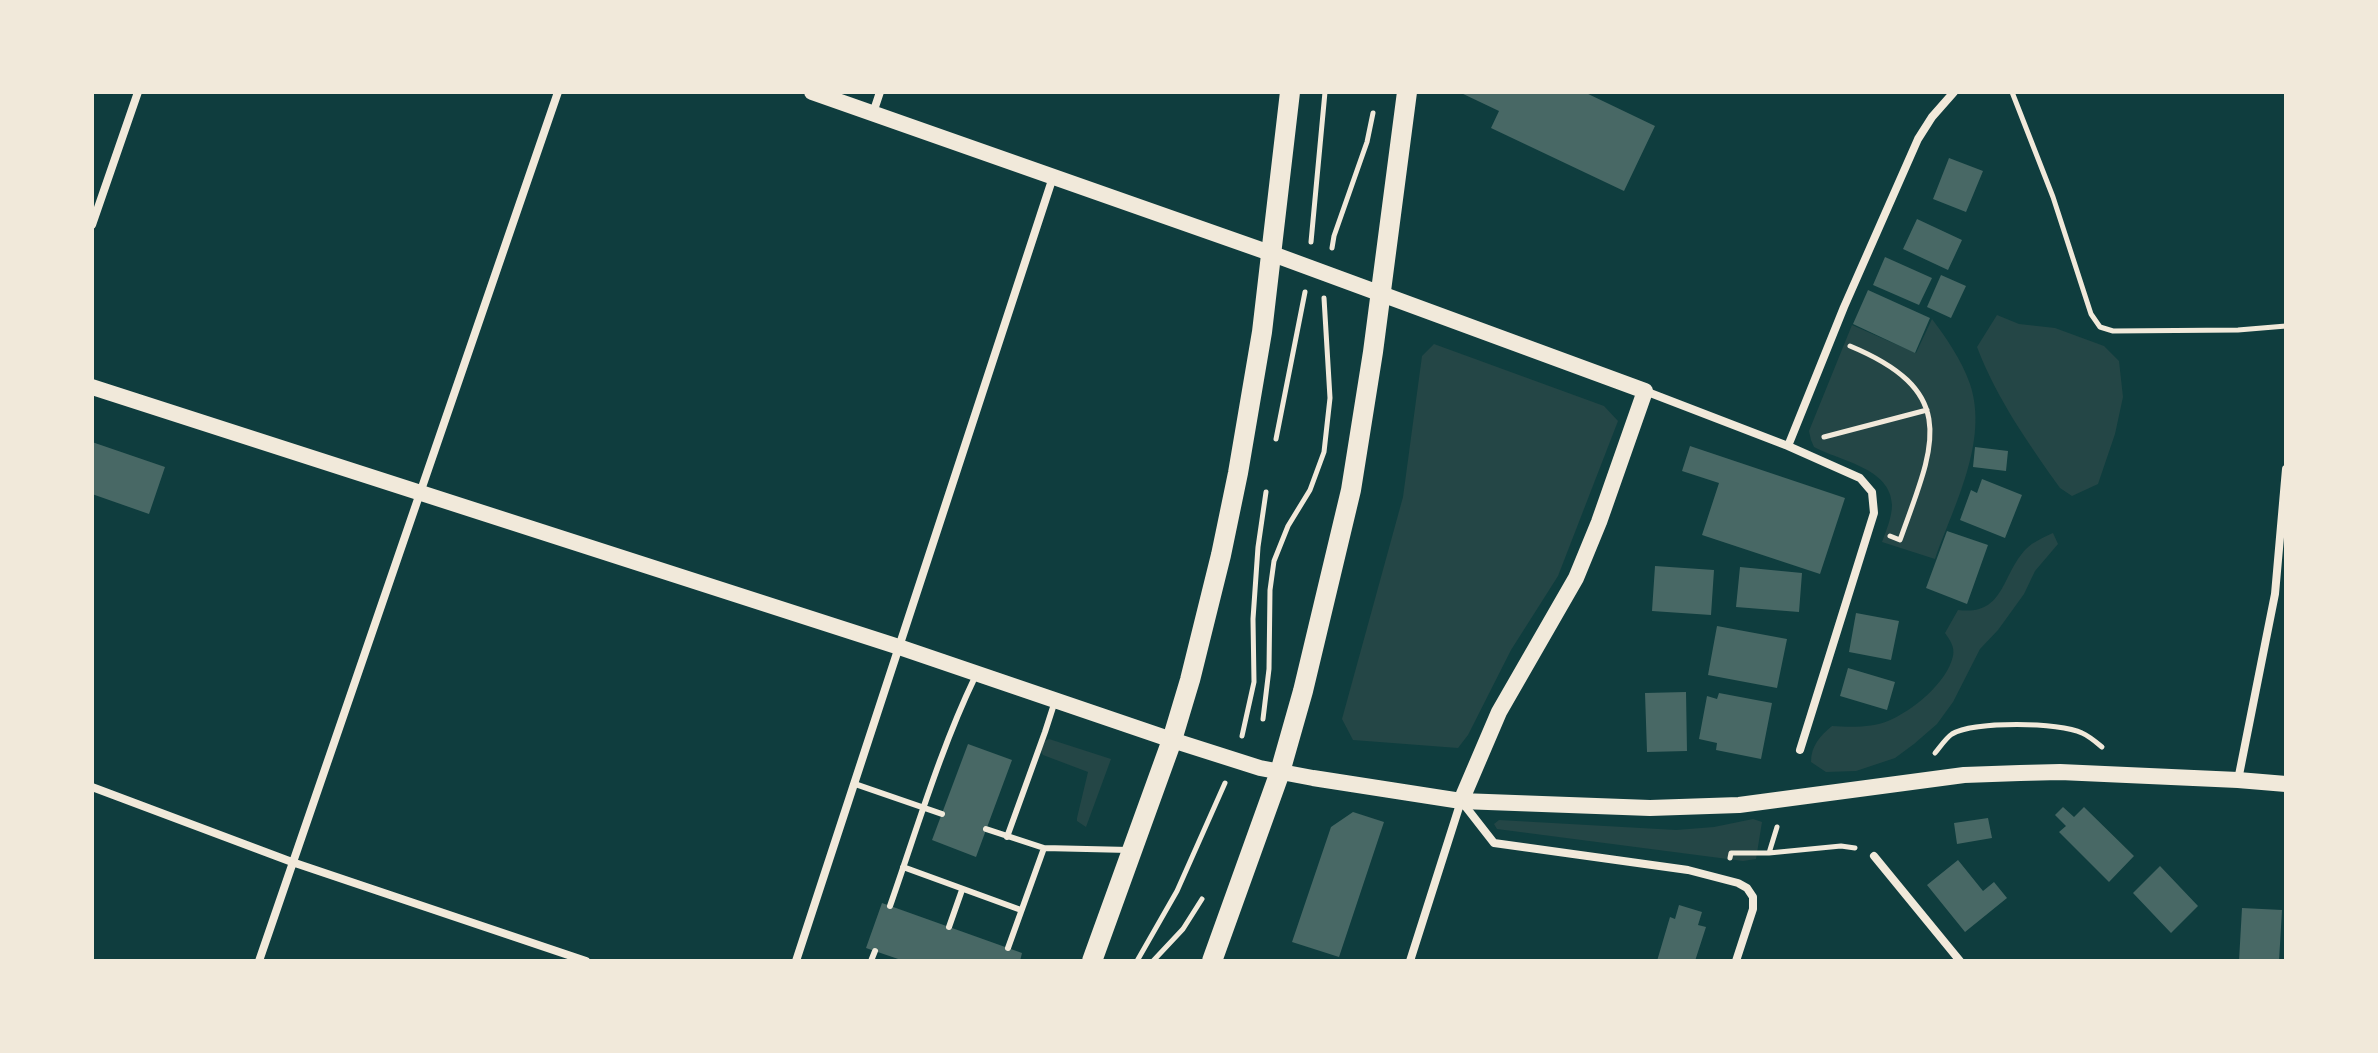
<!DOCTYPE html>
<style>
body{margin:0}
#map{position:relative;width:2378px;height:1053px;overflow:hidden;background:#0f3d3e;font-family:"Nunito Sans",sans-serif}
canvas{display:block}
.frame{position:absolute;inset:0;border:94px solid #f1e9da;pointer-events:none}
</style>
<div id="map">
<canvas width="2378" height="1053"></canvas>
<div class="frame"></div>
</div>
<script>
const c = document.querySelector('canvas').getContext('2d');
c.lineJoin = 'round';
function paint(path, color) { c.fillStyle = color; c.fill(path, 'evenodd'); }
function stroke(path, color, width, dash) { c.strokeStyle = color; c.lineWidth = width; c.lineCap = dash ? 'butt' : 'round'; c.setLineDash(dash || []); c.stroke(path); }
const green = new Path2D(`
 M1997,315L2019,324L2055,328L2104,346L2119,361L2123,397L2115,434L2098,484L2072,496L2060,488C2028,443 1997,399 1977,347Z
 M1932,319C1947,339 1961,359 1970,384C1989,441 1954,505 1935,559L1882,542C1886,531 1892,517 1892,505C1891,468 1840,461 1814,447L1811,440L1809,431L1852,325L1916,353Z
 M1434,344L1604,406L1618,421L1558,576L1511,650L1468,735L1458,748L1353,740L1342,719L1403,497L1422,356Z
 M2053,533L2058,544L2035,571L2024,594L1998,630L1980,649L1953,702L1937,724L1914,744L1895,758L1856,771L1826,772L1811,762C1811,746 1820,736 1832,726C1849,727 1872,728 1888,721C1912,711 1947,683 1953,656C1955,647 1950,640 1945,633L1958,610C2005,616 2001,575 2026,549C2033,542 2044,537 2053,533Z
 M1049,739L1111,759L1086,827L1077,821V818L1088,772L1043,755L1040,750L1045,741Z
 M1753,819L1762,822L1756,859L1743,861L1497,829L1494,824L1499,820L1676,830L1714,827Z`);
const building = new Path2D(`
 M1459,92H1584L1655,126L1624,191L1491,128L1499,111Z
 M1949,158L1983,171L1966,212L1933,199Z
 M1917,219L1962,240L1948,270L1903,249Z
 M1885,257L1932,278L1919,305L1873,285Z
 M1941,275L1966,286L1951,318L1927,307Z
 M1868,290L1930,318L1915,353L1853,324Z
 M92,442L165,467L149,514L92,494Z
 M1690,446L1845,498L1820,574L1702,535L1719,483L1682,471Z
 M1975,447L2008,451L2006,471L1973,467Z
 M1982,479L2022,495L2005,538L1960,520L1971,490L1977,493Z
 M1947,531L1988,545L1967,604L1926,588Z
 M1655,566L1714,570L1711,615L1652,611Z
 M1740,567L1802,573L1799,612L1736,607Z
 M1856,613L1899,621L1891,660L1849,652Z
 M1717,626L1787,639L1777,688L1708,675Z
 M1848,668L1895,682L1887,710L1840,696Z
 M1686,692L1687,751L1647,752L1645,693Z
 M1719,693L1772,703L1761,759L1716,750L1717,743L1699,739L1707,696L1717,699Z
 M968,744L1012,760L976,857L932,840Z
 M2063,807L2074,817L2084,807L2134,856L2109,882L2059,832L2066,826L2055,815Z
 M1353,812L1384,822L1339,957L1292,942L1331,827Z
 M1988,818L1992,838L1957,844L1954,823Z
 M1958,860L1983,891L1994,882L2007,898L1965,932L1927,885Z
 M2160,866L2198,906L2171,933L2133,893Z
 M882,903L1022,953L1020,961H904L866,948Z
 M1679,905L1702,912L1698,925L1706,927L1695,961H1657L1670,917L1675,919Z
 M2242,908L2282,910L2279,961H2239Z`);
const path = new Path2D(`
 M2012,92L2053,197L2091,314L2100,327L2113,331L2238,330L2286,326
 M1311,242L1325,92
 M1332,248L1334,236L1367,142L1373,113
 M1850,346C1963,393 1933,447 1900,540L1890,536
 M1824,437L1927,410
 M1276,439L1305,292
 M1263,719L1269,669L1270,590L1274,561L1288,526L1310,490L1324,452L1330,398L1324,298
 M1242,736L1254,682L1253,619L1258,547L1266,492
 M1935,753C1940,747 1946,738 1952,734C1974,721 2060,722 2082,733C2089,736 2096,742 2102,747
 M1769,853L1777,827
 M1730,858L1731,853H1769L1841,846L1855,848
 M1137,961L1177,891L1225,783
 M1153,961L1183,929L1202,899`);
const service = new Path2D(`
 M855,784L942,814
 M986,829L1044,848L1129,850
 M1007,837L1045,732L1055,701
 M903,867L1021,910
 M890,906C917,829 940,750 975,677
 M949,927L962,890
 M1008,948L1044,848
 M871,961L875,951`);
const minor = new Path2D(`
 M873,113L880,92
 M92,225L138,92
 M1645,391L1788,446L1860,478L1872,492L1874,513L1800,750
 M1788,446L1844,307L1918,139L1932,117L1954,92
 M2238,780L2275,594L2286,469
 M92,787L292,862L586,961
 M1462,802L1494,843L1688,870L1738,883L1747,888L1753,897V909L1736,961
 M1874,856L1960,961
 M259,961L558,92
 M796,961L1053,177
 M1410,961L1461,801`);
const secondary = new Path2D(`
 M812,92L1270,253L1645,391L1599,522L1576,578L1499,712L1461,801
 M92,387L899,647L1172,740L1260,768L1313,778L1461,801L1650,808L1739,805L1964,775L2020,773L2060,772L2238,780L2286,784`);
const primary = new Path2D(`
 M1092,961L1172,740L1190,680L1221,555L1238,473L1262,332L1290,92
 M1212,961L1280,772L1303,691L1351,490L1373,352L1407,92`);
paint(green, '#244646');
paint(building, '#486865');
stroke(path, '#f1e9da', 5);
stroke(service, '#f1e9da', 6);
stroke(minor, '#f1e9da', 8);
stroke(secondary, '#f1e9da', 16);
stroke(primary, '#f1e9da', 20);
</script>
